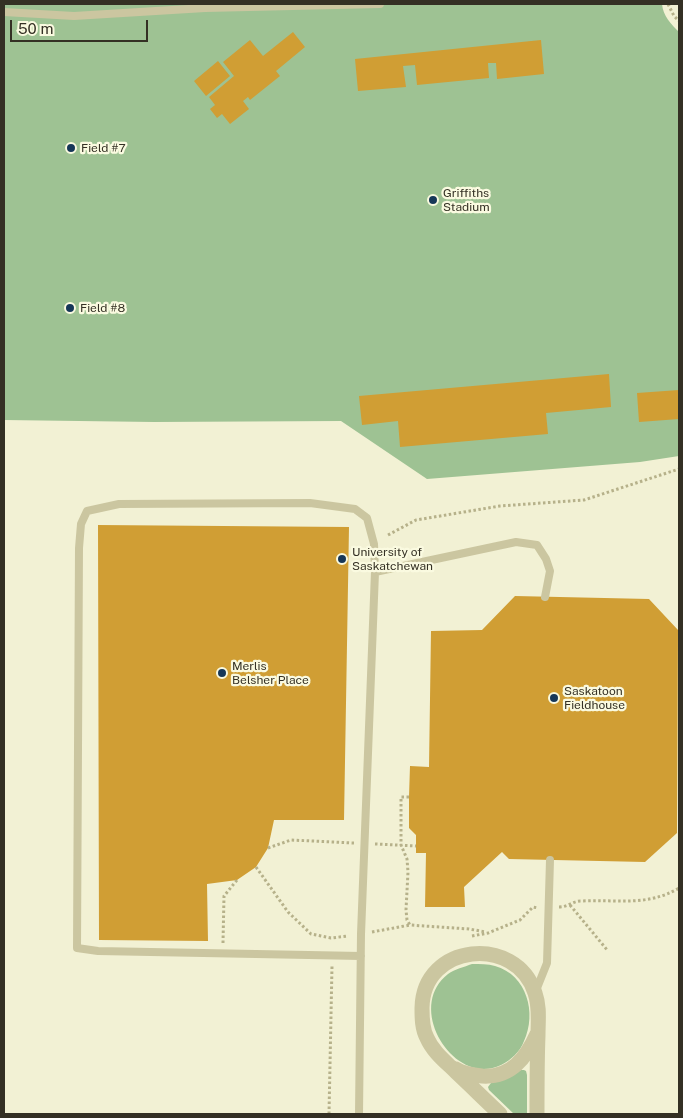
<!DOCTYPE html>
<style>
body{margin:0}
#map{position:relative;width:683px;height:1118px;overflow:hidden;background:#f2f1d4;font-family:"Public Sans",sans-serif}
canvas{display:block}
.frame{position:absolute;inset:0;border:5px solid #343024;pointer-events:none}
.scale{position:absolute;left:10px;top:20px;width:138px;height:22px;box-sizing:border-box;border:2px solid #343024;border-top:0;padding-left:6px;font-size:15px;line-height:18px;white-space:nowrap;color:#343024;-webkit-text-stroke:4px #fafae0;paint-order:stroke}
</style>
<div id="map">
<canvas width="683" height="1118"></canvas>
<div class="frame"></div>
<div class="scale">50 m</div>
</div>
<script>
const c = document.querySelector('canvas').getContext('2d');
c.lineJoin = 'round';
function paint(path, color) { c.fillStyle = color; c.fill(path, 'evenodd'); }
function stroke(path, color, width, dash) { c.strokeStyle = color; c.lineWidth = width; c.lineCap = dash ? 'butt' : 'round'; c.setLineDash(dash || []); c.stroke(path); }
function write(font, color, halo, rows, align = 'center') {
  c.font = font + ' "Public Sans",sans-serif'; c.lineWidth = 4.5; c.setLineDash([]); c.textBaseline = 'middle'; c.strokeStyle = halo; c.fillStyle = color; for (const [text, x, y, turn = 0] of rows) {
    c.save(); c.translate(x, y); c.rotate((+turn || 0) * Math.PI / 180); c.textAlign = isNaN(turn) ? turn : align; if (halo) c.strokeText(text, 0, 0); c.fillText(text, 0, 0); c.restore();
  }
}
const green = new Path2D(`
 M4,4H662C663,16 671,24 679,32V456L640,462L427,479L341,421L154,422L4,420Z
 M472,964C480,964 488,964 495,966C527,975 537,1013 524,1041C520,1052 511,1060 501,1065C455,1088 404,1008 448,974C455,969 464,967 472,964Z
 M521,1070H524L526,1071L527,1075V1114H514L489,1090L488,1087L491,1083Z`);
const building = new Path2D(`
 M293,32L305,47L276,71L280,76L250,100L248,97L243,101L249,109L230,124L222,114L217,118L210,109L215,105L209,97L234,76L223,62L250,40L263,56Z
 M541,40L544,74L497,79L496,63H488L489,78L417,85L415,65L403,66L406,87L358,91L355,59Z
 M218,61L230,76L206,96L194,81Z
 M609,374L611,407L546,413L548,434L400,447L398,421L362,425L359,396Z
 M679,390V419L639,422L637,393Z
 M98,525L349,527L344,820H274L268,848L256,867L237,880L207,884L208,941L99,940Z
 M515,596L649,599L678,630L677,833L645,862L509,859L502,852L464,887L465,907H425L426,853H416V835L409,828V797L410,766L429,767L431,631L482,630Z`);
const path = new Path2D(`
 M668,4L674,16L679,21
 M388,535L416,520L500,506L584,500L679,469
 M409,797H401V845L407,859L408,872L406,910L407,920L410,925L469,929L486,932
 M375,844L416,846
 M268,848L291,840L354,843
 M256,867L288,912L311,934L331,938L348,936
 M570,905L608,951
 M559,907C568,907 573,901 581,901C616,899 647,907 679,888
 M372,932L410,925
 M472,936L488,933L520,920L533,907L538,908
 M223,943L224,896L237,880
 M329,1114L332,966`);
const lane = new Path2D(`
 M4,12L74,16L205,8L380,4
 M361,956L98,951L77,948L79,548L81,524L87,511L119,504L310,503L355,509L367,518L374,544L375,572
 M535,993L547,963L550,860
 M359,1114L361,934L375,572L516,542L537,545L546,559L550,571L545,597`);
const street = new Path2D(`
 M456,1069C464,1074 473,1075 482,1076C511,1078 526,1058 537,1034
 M500,1114C485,1100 471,1086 456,1072C446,1062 433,1052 427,1038C422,1029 422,1018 422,1008C423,943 516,934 535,993C540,1007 538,1021 538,1035C537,1061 537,1088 537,1114`);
const markers = [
 [71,148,5,"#163758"],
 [433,200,5,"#163758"],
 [70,308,5,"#163758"],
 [342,559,5,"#163758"],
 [222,673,5,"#163758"],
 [554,698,5,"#163758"]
];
const poiNames = [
 ["Field #7",81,148],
 ["Griffiths",443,193],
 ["Stadium",443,207],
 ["Field #8",80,308],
 ["University of",352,552],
 ["Saskatchewan",352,566],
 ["Merlis",232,666],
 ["Belsher Place",232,680],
 ["Saskatoon",564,691],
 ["Fieldhouse",564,705]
];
paint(green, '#9ec293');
paint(building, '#d09e34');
stroke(path, '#b6b18a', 3, [2.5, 2.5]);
stroke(lane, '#cbc6a0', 8);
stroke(street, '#cbc6a0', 15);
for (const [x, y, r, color] of markers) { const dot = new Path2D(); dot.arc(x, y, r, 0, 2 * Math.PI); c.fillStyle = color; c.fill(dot); stroke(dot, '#fafae0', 2); }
write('12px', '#343024', '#fafae0', poiNames, 'left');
</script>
